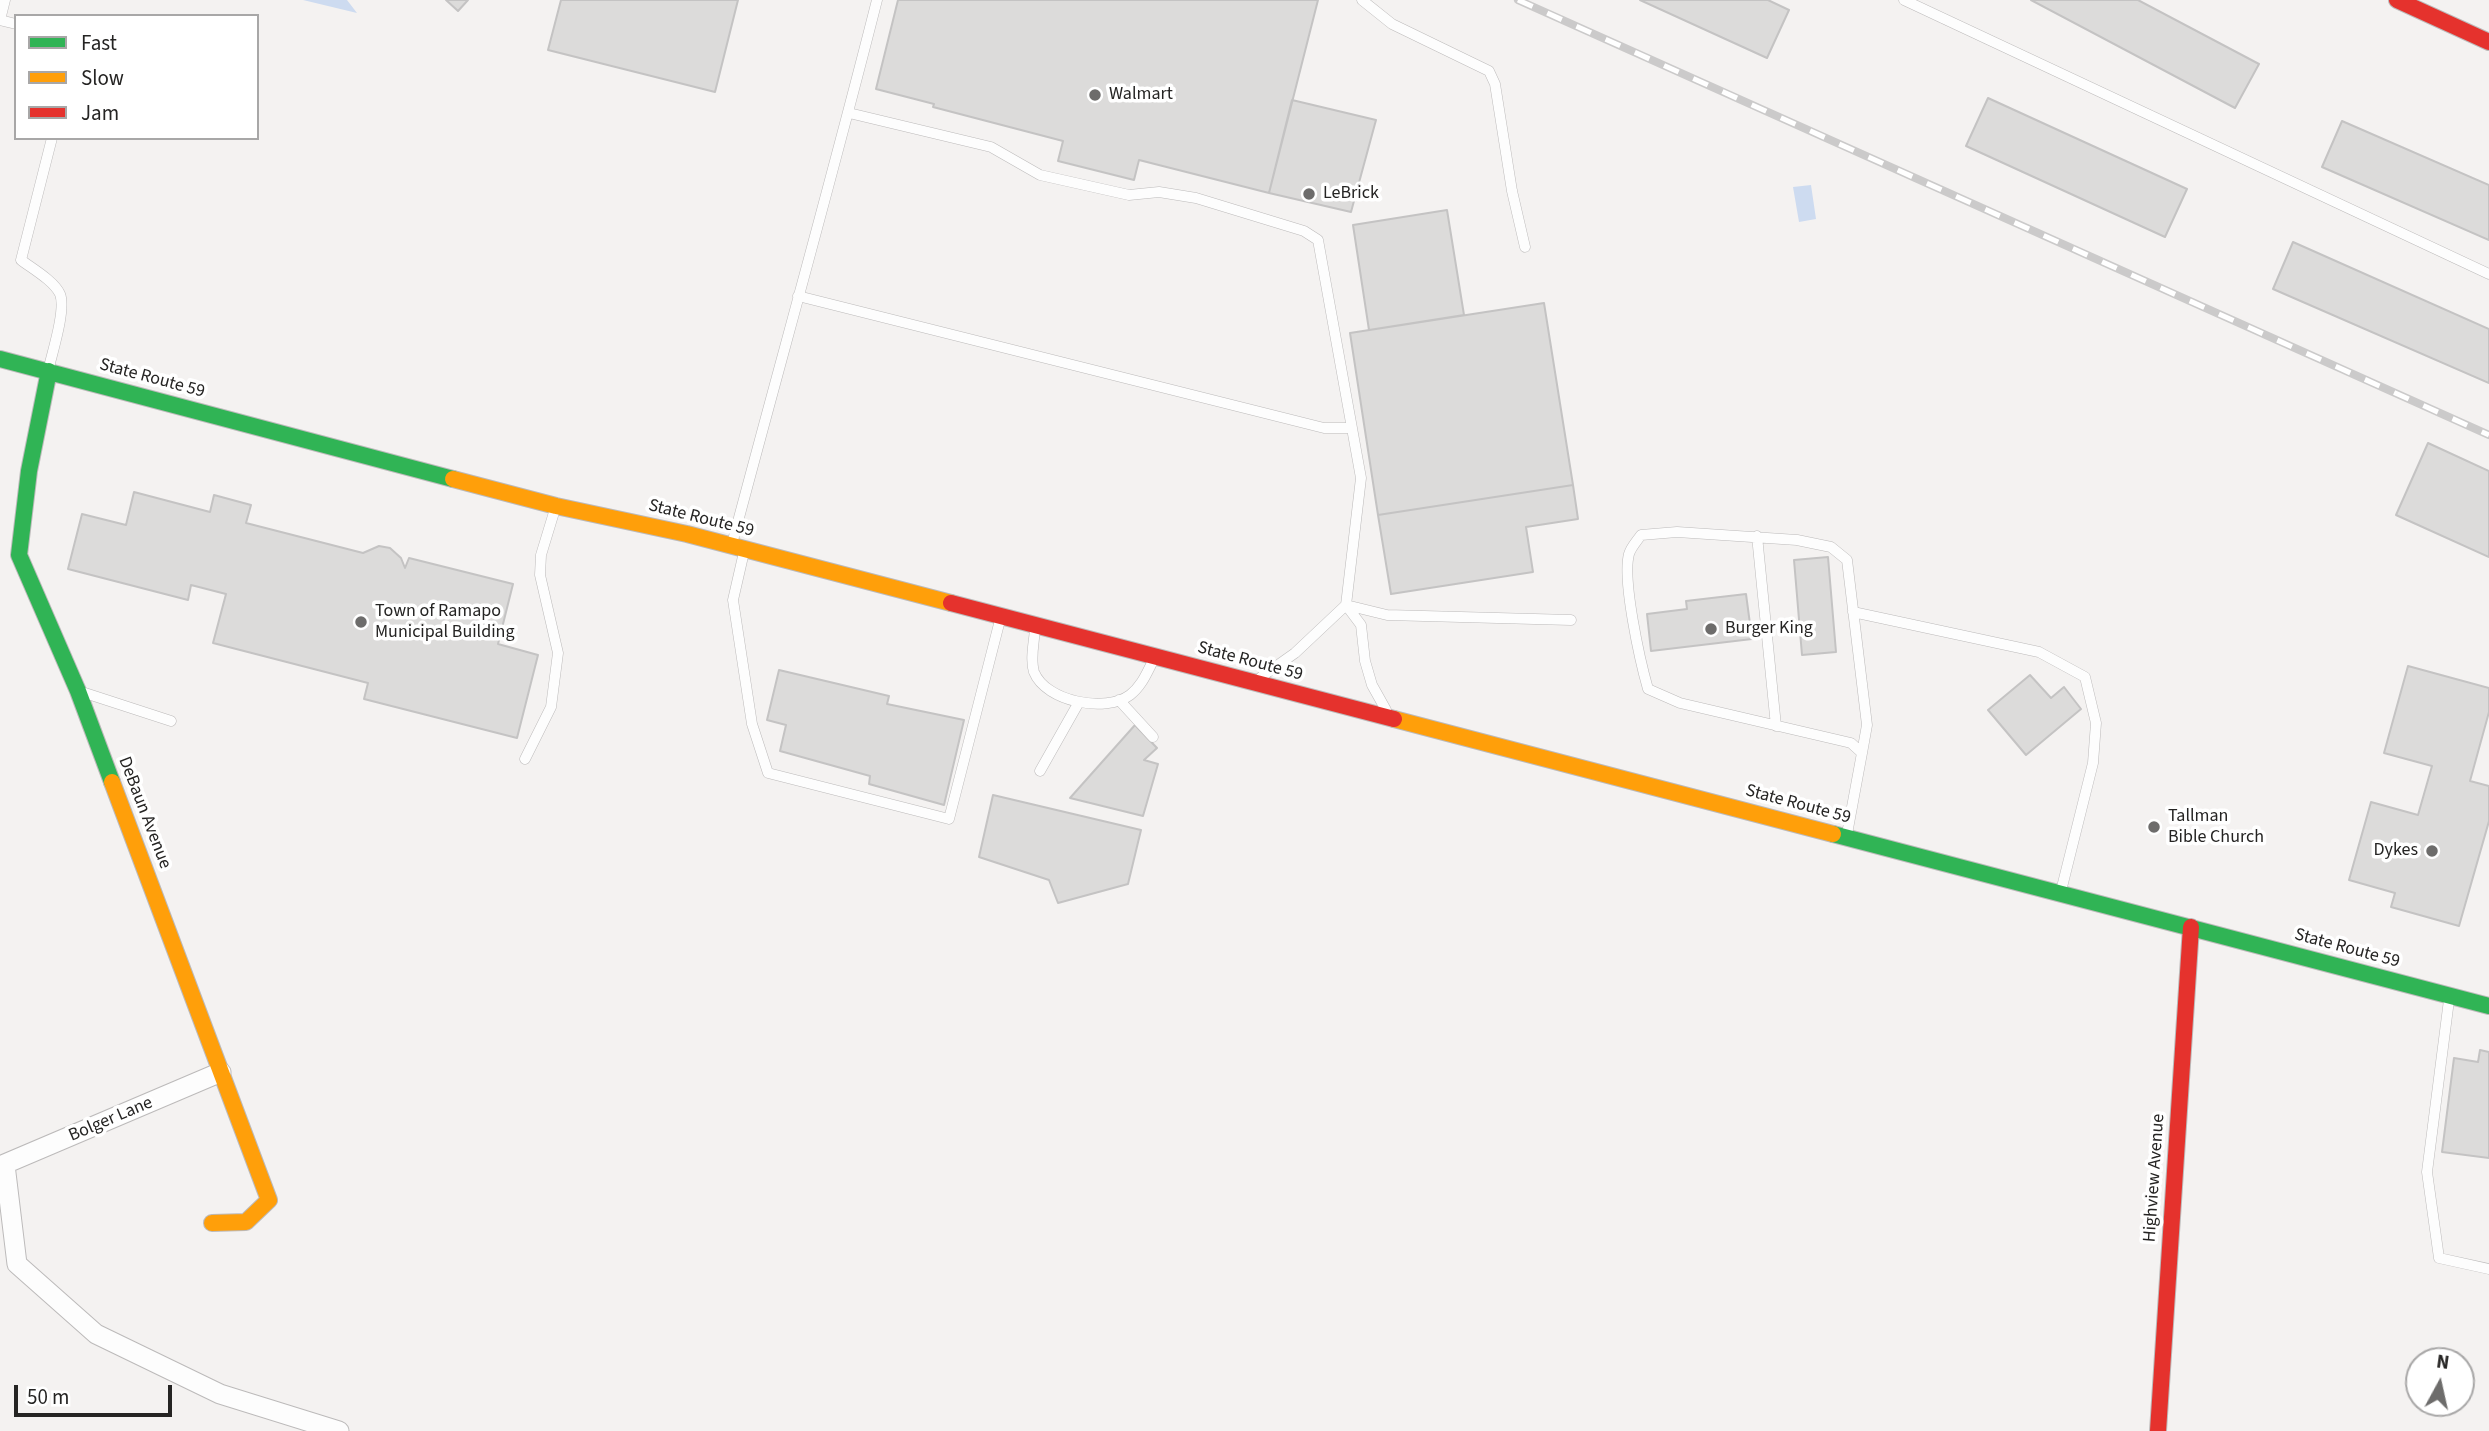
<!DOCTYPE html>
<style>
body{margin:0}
#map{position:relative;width:2489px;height:1431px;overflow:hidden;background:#f4f2f1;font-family:"Source Sans 3",sans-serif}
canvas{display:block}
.legend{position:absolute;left:14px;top:14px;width:245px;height:126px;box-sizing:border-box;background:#fff;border:2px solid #a8a7a7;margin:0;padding:9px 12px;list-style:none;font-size:21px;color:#252423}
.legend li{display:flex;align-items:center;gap:14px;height:35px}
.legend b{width:35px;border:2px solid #a8a7a7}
.north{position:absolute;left:2405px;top:1347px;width:70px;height:70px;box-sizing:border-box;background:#fff;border:2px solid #a8a7a7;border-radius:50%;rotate:8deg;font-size:19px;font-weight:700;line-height:28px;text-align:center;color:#252423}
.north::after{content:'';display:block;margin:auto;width:24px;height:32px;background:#6d6c6b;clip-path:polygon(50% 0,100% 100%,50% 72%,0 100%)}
.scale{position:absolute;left:14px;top:1385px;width:158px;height:32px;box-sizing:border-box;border:4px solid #252423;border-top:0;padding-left:9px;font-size:21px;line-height:24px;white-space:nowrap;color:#252423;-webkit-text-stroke:5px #fff;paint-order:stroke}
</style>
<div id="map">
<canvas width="2489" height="1431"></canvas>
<ul class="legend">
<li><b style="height:9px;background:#30b455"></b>Fast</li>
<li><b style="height:9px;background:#ff9f0a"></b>Slow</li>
<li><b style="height:9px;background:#e5322d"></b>Jam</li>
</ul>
<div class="north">N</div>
<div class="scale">50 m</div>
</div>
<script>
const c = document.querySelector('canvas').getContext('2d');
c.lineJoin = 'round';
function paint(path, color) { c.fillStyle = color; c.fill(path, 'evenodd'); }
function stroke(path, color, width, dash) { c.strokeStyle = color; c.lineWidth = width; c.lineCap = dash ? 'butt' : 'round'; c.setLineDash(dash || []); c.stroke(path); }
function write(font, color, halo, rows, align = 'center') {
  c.font = font + ' "Source Sans 3",sans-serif'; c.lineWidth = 7; c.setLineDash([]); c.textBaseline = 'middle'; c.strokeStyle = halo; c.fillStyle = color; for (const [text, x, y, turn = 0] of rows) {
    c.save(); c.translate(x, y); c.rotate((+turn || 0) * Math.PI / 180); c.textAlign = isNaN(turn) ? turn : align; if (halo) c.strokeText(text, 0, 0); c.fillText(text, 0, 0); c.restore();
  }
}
const water = new Path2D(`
 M303,0H347L357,13Z
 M1811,185L1816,219L1799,222L1793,187Z`);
const building = new Path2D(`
 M446,0H468L458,11Z
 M561,0H738L715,92L548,50Z
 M898,0H1318L1269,193L1139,160L1134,180L1058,161L1063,141L933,107L934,104L876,89Z
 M1640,0H1768L1789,10L1767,58Z
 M2031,0H2138L2259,64L2235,108Z
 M1988,98L2187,189L2165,237L1966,146Z
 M1292,100L1376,120L1351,212L1269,193Z
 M2342,121L2489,185V240L2322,167Z
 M1447,210L1464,315L1369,330L1353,225Z
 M2293,242L2489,329V383L2273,289Z
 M1544,303L1573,485L1378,515L1350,333Z
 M2428,443L2489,471V557L2396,515Z
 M1573,485L1578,519L1526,527L1533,572L1391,594L1378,515Z
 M134,492L210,512L214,495L251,505L246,523L363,553L379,546L390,548L401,558L405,568L409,558L513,584L498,644L538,655L517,738L364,699L368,683L213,643L226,594L191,585L188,600L68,569L82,514L126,525Z
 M1828,557L1836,652L1802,655L1794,560Z
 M1746,594L1752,639L1651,651L1647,614L1687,609L1686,601Z
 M2408,666L2489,688V712L2470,781L2489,786V821L2459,926L2391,907L2395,893L2349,880L2371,802L2418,815L2432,766L2384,753Z
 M779,670L889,696L887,704L964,720L944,805L869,784L870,776L780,751L786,725L767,720Z
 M2030,675L2051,698L2064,687L2081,709L2026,755L1988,710Z
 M1135,725L1157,748L1144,760L1158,764L1143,816L1070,798Z
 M993,795L1141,830L1128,884L1058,903L1049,880L979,857Z
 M2480,1050L2489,1052V1158L2442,1152L2454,1058L2478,1062Z`);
const lane = new Path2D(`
 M5,0L0,20L16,24
 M1362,0L1392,24L1489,71L1495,84L1512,191L1525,247
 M1904,0L2489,274
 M849,113L991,147L1040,175L1129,195L1159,192L1196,198L1304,231L1318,240L1361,478L1346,605L1295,653L1261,677
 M798,296L1324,428H1350
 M49,367C53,350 66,309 60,294C54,281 33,269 21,260L52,138
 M1757,536L1776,726
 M732,544C780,363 831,182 877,0
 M744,552L733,600L752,724L768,773L949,819L1000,620
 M1346,605L1387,615L1571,620
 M1346,605L1361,625L1365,661L1372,685L1386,710
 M1853,612L2039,652L2085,677L2096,723L2093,763L2061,891
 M1035,629C1034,643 1030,659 1034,672C1046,702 1106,713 1130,695C1142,686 1147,672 1154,659
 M85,693L171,721
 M1119,700L1153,737
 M525,759L551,707L558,653L540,575L541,555L555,509
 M1040,771L1079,702
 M1847,834L1862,753L1851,743L1680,703L1648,689C1640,661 1622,580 1629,554C1631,547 1637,541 1641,535L1677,532L1797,540L1831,547L1847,560L1867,725L1862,753
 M2449,1000L2427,1172L2439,1258L2489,1269`);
const street = new Path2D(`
 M5,1165L17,1264L96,1334L220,1394L339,1431
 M0,1166L221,1072`);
const fast = new Path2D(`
 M0,359L453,479
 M49,371L29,471L19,555L78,691L112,782
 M1833,834L2489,1006`);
const slow = new Path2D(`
 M453,479L556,506L687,534L951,603
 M1394,719L1833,834
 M112,782L269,1200L246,1222L212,1223`);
const jam = new Path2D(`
 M2397,0L2489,42
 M951,603L1394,719
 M2158,1431L2191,927`);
const rail = new Path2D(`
 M1518,0L2489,435`);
const markers = [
 [1095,95,7,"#6d6c6b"],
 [1309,194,7,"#6d6c6b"],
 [361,622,7,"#6d6c6b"],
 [1711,629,7,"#6d6c6b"],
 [2154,827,7,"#6d6c6b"],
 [2432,851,7,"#6d6c6b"]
];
const poiNames = [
 ["Walmart",1109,95],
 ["LeBrick",1323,194],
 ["Town of Ramapo",375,612],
 ["Municipal Building",375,633],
 ["Burger King",1725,629],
 ["Tallman",2168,817],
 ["Bible Church",2168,838],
 ["Dykes",2418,851,"right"]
];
const streetNames = [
 ["State Route 59",152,379,15],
 ["State Route 59",701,519,14],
 ["State Route 59",1250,662,15],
 ["State Route 59",1798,805,15],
 ["DeBaun Avenue",144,813,69],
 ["State Route 59",2347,949,15],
 ["Bolger Lane",111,1120,-23],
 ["Highview Avenue",2155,1178,-86]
];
paint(water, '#cddbf0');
paint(building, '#dcdbda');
stroke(building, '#c4c3c3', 2);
stroke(lane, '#bcbaba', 11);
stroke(street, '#bcbaba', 21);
stroke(fast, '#bcbaba', 18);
stroke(slow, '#bcbaba', 18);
stroke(jam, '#bcbaba', 18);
stroke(lane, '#fdfdfd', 10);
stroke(street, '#fdfdfd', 19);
stroke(fast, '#30b455', 16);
stroke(slow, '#ff9f0a', 16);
stroke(jam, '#e5322d', 16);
stroke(rail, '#cbcaca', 8);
stroke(rail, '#fff', 5, [16]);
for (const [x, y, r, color] of markers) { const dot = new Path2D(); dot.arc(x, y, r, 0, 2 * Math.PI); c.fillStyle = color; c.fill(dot); stroke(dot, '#fff', 2.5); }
write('18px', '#252423', '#fff', poiNames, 'left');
write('18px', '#252423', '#fff', streetNames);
</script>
